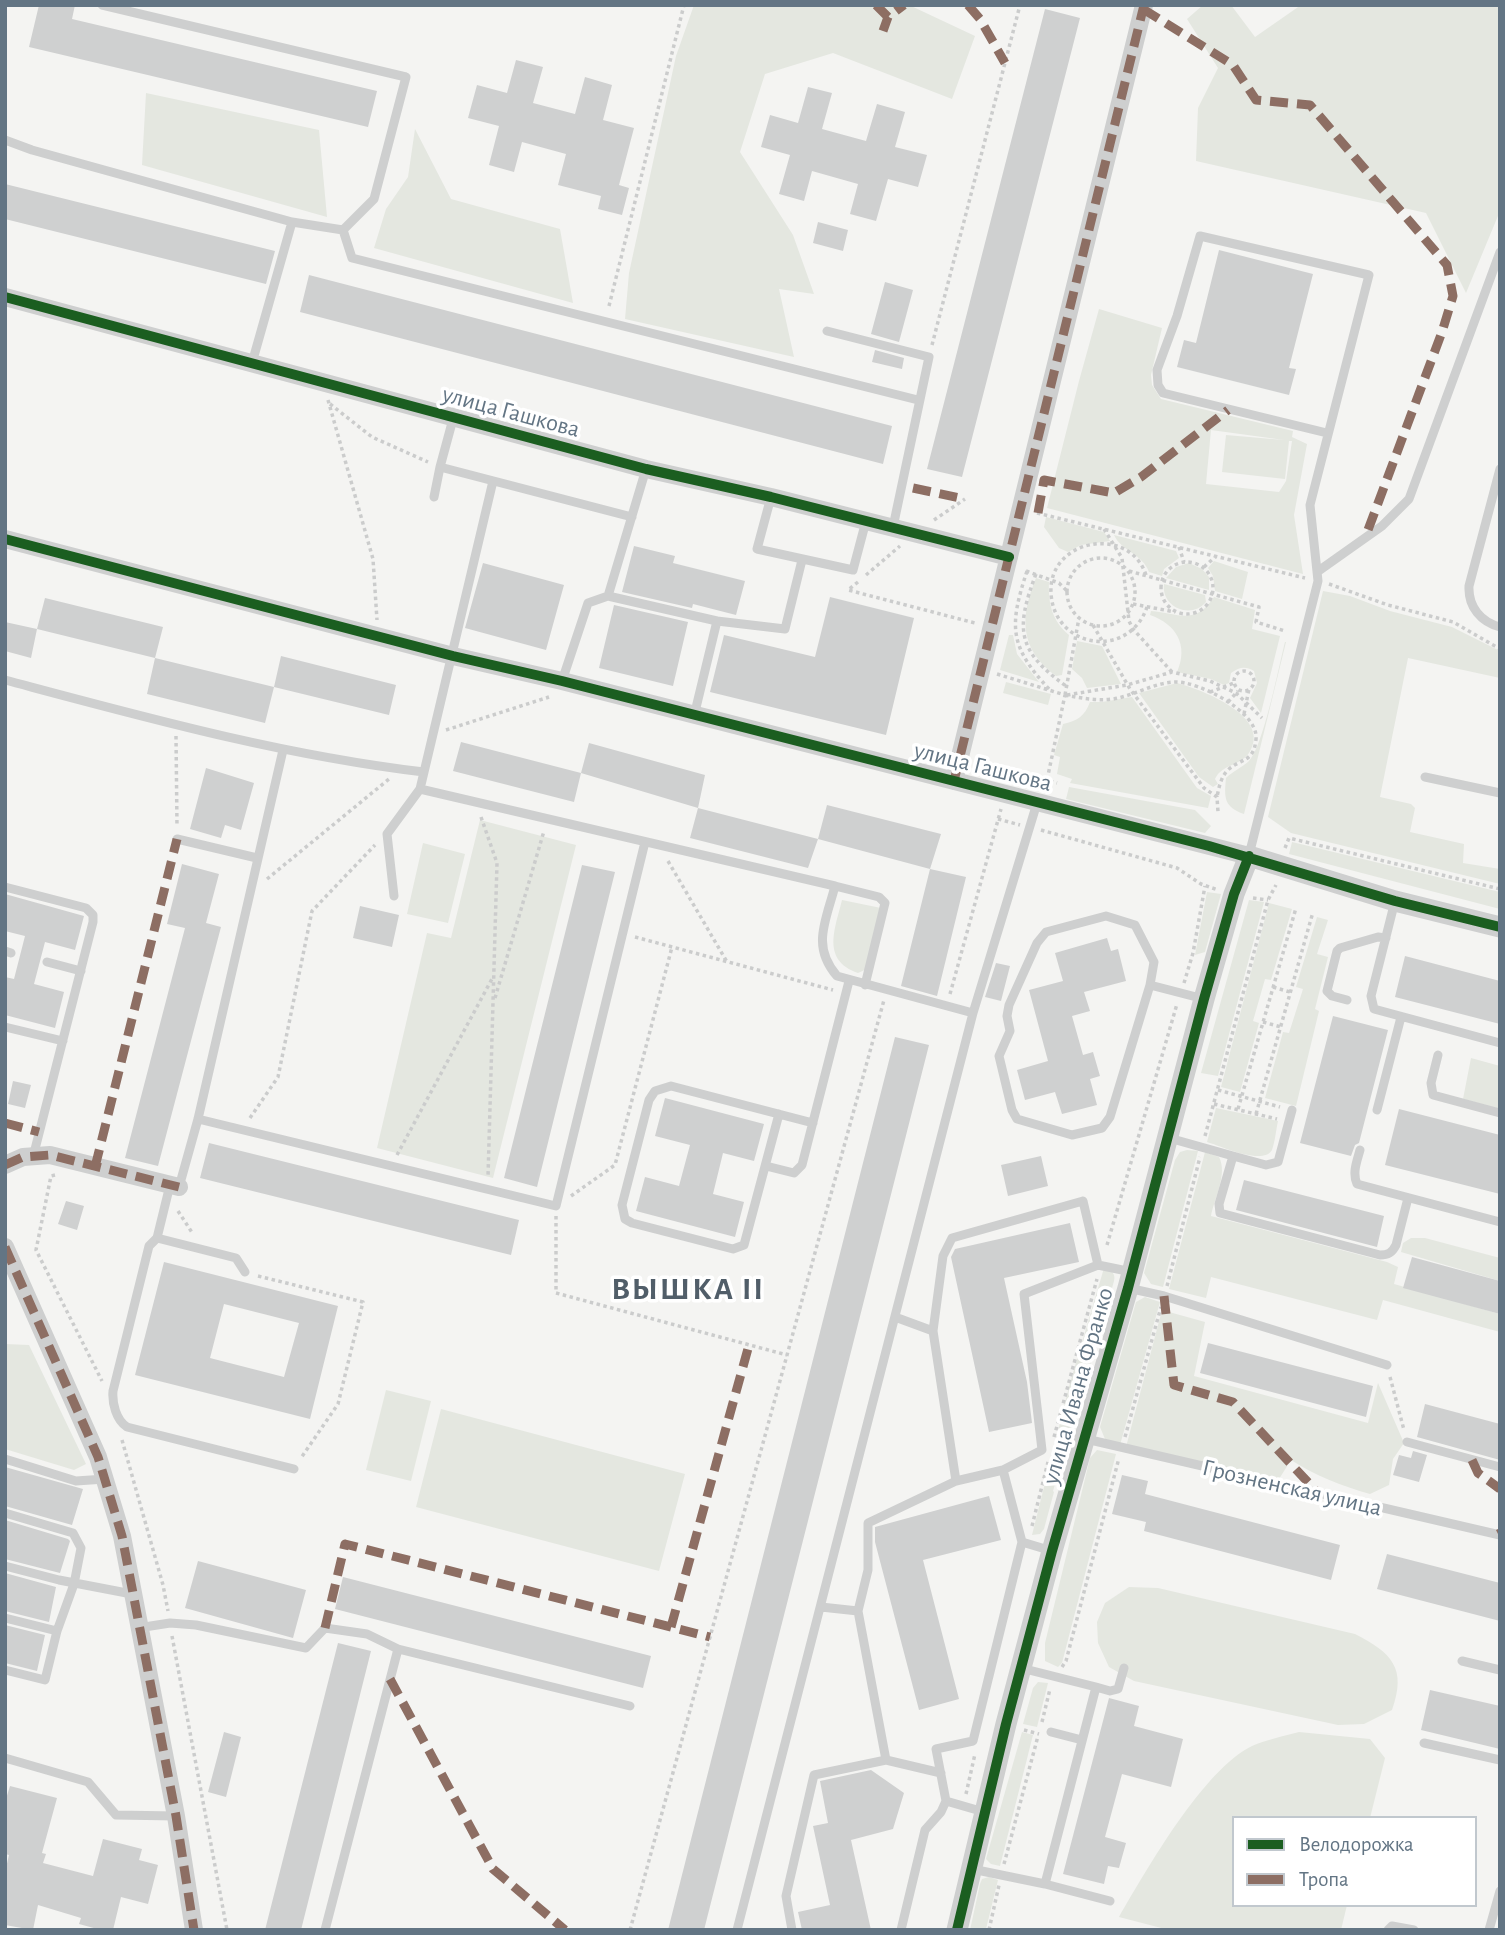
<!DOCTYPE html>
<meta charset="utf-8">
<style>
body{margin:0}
#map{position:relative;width:1505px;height:1935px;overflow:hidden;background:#f4f4f2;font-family:"Alegreya Sans",sans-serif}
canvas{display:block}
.frame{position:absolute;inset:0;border:7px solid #637584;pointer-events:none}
.legend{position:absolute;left:1232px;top:1816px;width:245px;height:91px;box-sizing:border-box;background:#fff;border:2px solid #c1c8ce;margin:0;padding:9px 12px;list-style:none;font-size:21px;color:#637584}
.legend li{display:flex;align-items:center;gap:14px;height:35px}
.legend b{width:35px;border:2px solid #c1c8ce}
</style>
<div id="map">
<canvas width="1505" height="1935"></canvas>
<div class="frame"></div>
<ul class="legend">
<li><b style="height:9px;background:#1b5e20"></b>Велодорожка</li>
<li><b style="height:9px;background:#8d6e63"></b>Тропа</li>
</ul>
</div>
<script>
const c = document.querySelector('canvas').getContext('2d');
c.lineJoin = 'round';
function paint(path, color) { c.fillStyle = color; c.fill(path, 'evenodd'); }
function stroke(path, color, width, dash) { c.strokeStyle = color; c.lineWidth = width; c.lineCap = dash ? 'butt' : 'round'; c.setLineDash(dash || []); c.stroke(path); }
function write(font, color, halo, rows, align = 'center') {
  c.font = font + ' "Alegreya Sans",sans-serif'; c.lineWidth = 7; c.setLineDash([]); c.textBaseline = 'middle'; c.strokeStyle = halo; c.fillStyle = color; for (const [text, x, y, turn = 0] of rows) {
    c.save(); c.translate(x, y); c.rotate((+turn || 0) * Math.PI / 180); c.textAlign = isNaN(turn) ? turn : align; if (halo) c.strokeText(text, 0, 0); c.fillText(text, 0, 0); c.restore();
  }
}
const green = new Path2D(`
 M694,5H909L975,36L952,99L833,53L765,74L740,152L793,235L814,294L779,289L794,357L625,319L629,273L676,56Z
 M1203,5H1231L1255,37L1301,5H1500V211L1466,293L1426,213L1196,161L1198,108L1218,68L1187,19Z
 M146,93L319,130L327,217L142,165Z
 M415,129L451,199L560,229L573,303L374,248L386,209L408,177Z
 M1099,309L1162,328L1151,375L1152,385L1161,399L1293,431L1292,437L1307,444L1294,515L1303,574L1047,508L1079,381ZM1211,430L1284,440L1226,435L1222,472L1285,479L1289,441H1292L1286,481L1279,492L1206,484Z
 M1046,517L1104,532L1110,541L1081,545L1068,552L1059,548L1044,527Z
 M1114,535L1176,551L1179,558L1164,569L1162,576L1149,572C1143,554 1121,551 1114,535Z
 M1214,561L1248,572L1242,599L1215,591L1213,576L1208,568Z
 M1189,563L1202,569L1209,577V590L1166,578L1176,567Z
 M1036,578L1049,582C1048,603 1052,621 1069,635L1062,675L1056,676C1019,649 1020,617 1036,578Z
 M1164,584L1205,595L1206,602C1191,620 1161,607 1164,584Z
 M1323,591L1350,596L1390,611L1452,627L1500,651V678L1408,658L1380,797L1411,804L1415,808L1410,832L1464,844L1463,863L1500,869V884L1291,833L1268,817Z
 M1214,597L1255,610L1252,629L1280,636L1261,713L1250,698L1257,683L1254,671C1245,666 1240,667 1231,673L1229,683L1224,685L1211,679L1177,672C1189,645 1176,624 1150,615L1151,611C1180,614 1196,625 1214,597Z
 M1009,635H1013L1017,654L1039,682L1000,670Z
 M1077,641L1102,646L1121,684L1087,688L1082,678L1072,669Z
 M1285,642H1286L1244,814C1224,807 1224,798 1226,778C1233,771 1241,768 1248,762C1263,749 1279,665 1285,642Z
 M1006,682L1051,694L1048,705L1003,693Z
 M1177,683C1203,690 1273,717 1249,753C1240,766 1222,764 1215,779L1218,784L1213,787L1199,777L1139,693Z
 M1132,697L1197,788L1211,796L1208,808L1070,783L1072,779L1057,774L1060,757L1054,755L1063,724C1077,721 1085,716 1090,702H1102Z
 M1069,787L1195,810L1211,826L1205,833L1066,799Z
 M480,820L576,845L493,1178L377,1148L427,933L451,938Z
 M1292,842L1500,892V909L1289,854Z
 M423,843L465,854L448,923L407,914Z
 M1207,892L1221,894L1205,952L1195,955Z
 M842,900L881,908L867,969L858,973C821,960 835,929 842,900Z
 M1249,900L1264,902L1218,1076L1201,1073Z
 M1269,903L1292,909L1271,980L1265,979L1253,1021L1259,1023L1240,1092L1221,1087Z
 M1317,917L1328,920L1317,954L1328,957L1315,1009L1319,1011L1296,1106L1265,1098L1283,1032L1289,1033L1303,989L1296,987Z
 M1471,1058L1500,1066V1109L1463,1099Z
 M1216,1108L1278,1121C1276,1130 1275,1142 1272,1150C1263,1166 1221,1146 1207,1142Z
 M1187,1150L1198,1151L1163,1287L1151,1284L1144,1273L1175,1160L1180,1152Z
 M1205,1152L1219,1157C1228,1174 1214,1199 1211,1216L1387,1262L1398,1267L1394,1284L1500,1314V1332L1383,1300L1377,1320L1211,1277L1206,1298L1169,1289Z
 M1411,1238H1425L1500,1258V1281L1401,1252L1403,1243Z
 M1104,1268C1111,1270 1116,1273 1114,1281L1092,1359H1089L1091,1362L1053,1491L1054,1492L1044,1529L1040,1534L1032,1535L1070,1383Z
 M1145,1297L1160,1302L1120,1445L1105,1439L1100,1427L1136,1302Z
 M1162,1310L1205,1322L1194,1376L1368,1423L1378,1383L1404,1443L1393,1459L1389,1485L1370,1494C1342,1486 1316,1476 1291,1460L1279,1479L1126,1447Z
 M5,1344L29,1345L86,1464L74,1470L5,1449Z
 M386,1390L431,1401L411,1481L366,1470Z
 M441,1409L685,1474L659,1571L416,1507Z
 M1097,1450L1116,1454L1062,1663L1058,1667L1045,1661V1643L1090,1458Z
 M1129,1587L1158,1588L1355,1634C1392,1653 1407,1668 1392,1710L1364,1724L1338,1725L1134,1681L1109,1667L1098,1643L1097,1622L1105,1603Z
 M1038,1682L1048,1683L1037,1727L1023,1724L1033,1688Z
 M1022,1732L1033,1735L1000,1866L991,1864L986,1859Z
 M1299,1732L1370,1739L1385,1758L1370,1818H1234V1905H1347L1341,1930H1169L1119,1917C1147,1869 1203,1770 1252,1746C1266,1740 1284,1736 1299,1732Z
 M989,1877L998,1880L986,1929L970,1930L980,1884L982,1879Z`);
const building = new Path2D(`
 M39,5H75L72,19L377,91L368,127L29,47Z
 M1045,9L1080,18L962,477L927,469Z
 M516,60L543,67L533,103L575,114L585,77L612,85L603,120L634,128L619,185L629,188L622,215L598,209L601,196L558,185L566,154L522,142L514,172L489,165L499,126L468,118L477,85L507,93Z
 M808,87L832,93L822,129L866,141L877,104L905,112L895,147L927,155L918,187L888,179L876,221L850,214L858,184L812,171L804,201L779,194L790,155L761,147L770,115L798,123Z
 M5,184L275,251L266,284L5,219Z
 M818,222L848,230L843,251L813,243Z
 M1219,250L1313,274L1289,368L1296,369L1289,395L1177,367L1184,340L1196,343Z
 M309,275L892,426L883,464L300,312Z
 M885,282L913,290L899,342L871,334Z
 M875,350L904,358L902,369L872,362Z
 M634,546L675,556L673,563L745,581L736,615L693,604L692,608L622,592Z
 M483,563L564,585L546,650L465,628Z
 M830,597L914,618L886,735L710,692L724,635L815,657Z
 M45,598L163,627L155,658L37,629Z
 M614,605L688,622L673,686L599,668Z
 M5,622L37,629L31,658L5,651Z
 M281,656L396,685L389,715L274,687Z
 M155,658L274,687L265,723L147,694Z
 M461,742L581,773L574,802L453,771Z
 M589,743L705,775L698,808L581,773Z
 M206,768L254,783L241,830L225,825L221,838L190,829Z
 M827,805L941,834L930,869L818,839Z
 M698,808L818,839L808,868L690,838Z
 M182,864L219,874L206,923L221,927L158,1166L125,1158L185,928L167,924Z
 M582,865L615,872L537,1187L504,1178Z
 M930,869L966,877L937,996L901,986Z
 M5,894L84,916L75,950L45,942L34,984L64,992L55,1028L5,1015V977L14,979L25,936L5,931Z
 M360,906L399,915L392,947L353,938Z
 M1107,938L1111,951L1118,949L1126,981L1084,992L1090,1011L1072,1016L1083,1055L1093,1052L1100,1076L1090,1079L1097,1105L1062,1114L1055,1092L1025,1100L1017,1070L1048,1061L1029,990L1063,981L1055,953Z
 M1405,956L1500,981V1024L1395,997Z
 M996,963L1010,966L1001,1001L985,997Z
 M1333,1016L1388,1030L1359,1143L1355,1145L1351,1156L1300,1143Z
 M895,1037L929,1045L767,1682L704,1930H668Z
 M13,1081L31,1085L25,1108L8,1104Z
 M665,1098L764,1124L754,1161L723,1153L713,1194L744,1202L735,1237L636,1211L645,1177L679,1186L690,1145L655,1136Z
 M1399,1109L1500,1135V1194L1385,1165Z
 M209,1143L519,1220L511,1255L200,1178Z
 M1041,1156L1048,1186L1008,1196L1001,1165Z
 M1244,1180L1384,1216L1377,1247L1236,1210Z
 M66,1201L84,1206L77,1230L58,1224Z
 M1070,1223L1079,1262L1004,1278L1027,1382L1032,1423L989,1432L951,1257L955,1249Z
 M1412,1257L1500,1281V1314L1403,1288Z
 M164,1262L338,1306L310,1419L135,1375ZM224,1304L299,1323L284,1377L210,1358Z
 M1208,1343L1373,1386L1366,1417L1200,1373Z
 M1425,1404L1500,1424V1460L1417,1437Z
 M1413,1451L1427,1455L1419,1482L1393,1475L1399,1455L1411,1458Z
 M5,1467L83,1489L72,1525L5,1506Z
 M1122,1475L1148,1481L1145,1494L1340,1545L1331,1580L1144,1531L1146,1522L1112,1514Z
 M989,1496L1001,1540L923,1560L959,1699L919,1710L875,1542V1527Z
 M5,1520L68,1539L70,1541L60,1573L5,1559Z
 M1387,1554L1500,1583V1621L1377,1589Z
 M198,1561L306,1590L293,1638L185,1608Z
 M5,1573L56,1587L49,1622L5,1611Z
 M343,1577L651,1656L643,1688L335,1609Z
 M5,1625L45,1635L37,1671L5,1663Z
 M338,1643L371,1651L301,1930H265Z
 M1430,1690L1500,1706V1749L1421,1730Z
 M1109,1698L1139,1706L1134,1726L1183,1739L1171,1787L1122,1774L1105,1837L1126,1843L1119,1868L1108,1866L1104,1884L1063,1874Z
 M224,1732L241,1737L226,1797L208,1792Z
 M871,1770L904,1793L893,1829L851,1840L871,1930H802L798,1912L830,1905L813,1826L828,1823L820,1781Z
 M10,1786L57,1798L42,1853L46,1854L43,1863L93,1876L103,1839L142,1849L139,1860L158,1865L148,1904L121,1897L113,1930H101L79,1924L81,1918L38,1905L33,1930L5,1925V1872L9,1855L5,1854V1802Z`);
const path = new Path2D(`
 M609,306L684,5
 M932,345L1020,5
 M328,400L373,559L377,620
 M330,404L372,437L428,462
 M1037,513L1305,578
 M934,520L965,499
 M1104,529L1122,558L1129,621L1133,629L1172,672
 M1179,547L1184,562
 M1067 592a34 34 0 1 1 68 0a34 34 0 1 1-68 0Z
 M1161 588a26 26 0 1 1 52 0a26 26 0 1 1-52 0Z
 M1204,567L1215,557
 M1026,571L1059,583L1067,591
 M1027,571C1009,626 1009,646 1049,689
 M1129,571L1259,607L1256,622L1285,631
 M1036,574C1015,629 1017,651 1066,686
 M866,575L900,546
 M1146,575C1129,524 1048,539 1051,593C1054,649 1129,660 1147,607
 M858,582L848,590L975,623
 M1329,584L1388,605L1453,622L1500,649
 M1133,604L1175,612
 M1093,625L1130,689L1204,788L1217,797L1218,812
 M1234 681a10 10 0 1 1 20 0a10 10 0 1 1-20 0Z
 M997,674L1065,695L1047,780L1057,783
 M1210,692L1234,683
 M1065,695C1081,698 1096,701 1113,699C1133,696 1153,683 1175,682C1198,681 1259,712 1256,739C1254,762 1242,758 1229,769C1221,776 1219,787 1217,797
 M1065,695L1079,618
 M1067,695L1127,685L1172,672L1210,681L1236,693L1262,718
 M1228,702L1238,691
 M1244,714L1249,689
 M446,730L549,697
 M176,736L177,826
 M481,817L497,863L488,1177
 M998,819L1020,825
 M1041,830L1177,868L1201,884L1218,890
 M1285,848L1289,838L1500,889
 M668,861L727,962
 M267,879L389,779
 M1253,898L1268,900
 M635,937L833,990
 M1184,983L1193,953L1205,886
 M1273,987L1290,992
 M950,994L1001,809
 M495,998L544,831
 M1263,1022L1281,1027
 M1218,1090L1280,1107
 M1214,1104L1277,1119
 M1238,1109L1296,908
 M1256,1114L1313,912
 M250,1118L278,1077L312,911L375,845
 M1205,1136L1268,900L1276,885
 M397,1155L493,977
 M55,1175L51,1176L36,1250L102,1381
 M571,1196L615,1165L672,947
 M178,1211L193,1234
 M556,1216V1293L787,1355
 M1107,1245L1177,1004
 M258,1276L363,1302L338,1404L301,1458
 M1167,1286L1200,1157
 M1390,1377L1404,1430
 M1054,1437L1097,1279
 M1125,1437L1161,1307
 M122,1440L163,1585L168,1611
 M1032,1526L1048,1462
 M172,1636L227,1930
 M1062,1667L1066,1661L1119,1458
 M1042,1722L1050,1689
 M1024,1730L1039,1734
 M966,1794L975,1754
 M1004,1864L1038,1736
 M630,1930L884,1000
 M989,1930L999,1885`);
const service = new Path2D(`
 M5,140L32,150L292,222L343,230L374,199L406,77L102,5
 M343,230L352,258L918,400
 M827,331L929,357L893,527
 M252,363L292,222
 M440,467L632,517
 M1500,469L1469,586C1468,607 1481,622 1500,627
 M493,481L420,789L835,886C826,921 811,946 837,976L973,1013
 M434,497L440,467L453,419
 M771,497L757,549L853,570L866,521
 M1317,572L1382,526L1409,499L1500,252
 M608,596L717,621
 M5,680C144,717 281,755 424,772
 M562,681L588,603L608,596L646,469
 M694,716L717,621L785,629L802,560
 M1425,777L1500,793
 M177,839L257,858
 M1249,855L1318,581L1310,505L1369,275L1200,236L1177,316L1157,370L1158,385L1163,393L1327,433
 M835,886L879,897L885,903L865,985
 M5,887L86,908L93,915V922L33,1157
 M394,896L387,834L420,789
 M1395,901L1371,996L1374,1009L1500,1043
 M5,951L11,953
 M47,962L81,971
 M1150,985L1154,962L1135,925L1106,916L1046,932L1037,943L1009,1005L1007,1016L1010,1031L999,1056L1012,1110L1017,1119L1072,1135L1102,1128L1110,1117L1150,985L1204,999
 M1347,1000L1332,996L1327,991L1337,951L1340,948L1378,937L1386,938
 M5,1027L63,1041
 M1438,1055L1431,1083L1433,1095L1500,1113
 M1292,1110L1278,1162L1266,1165L1233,1156L1219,1204L1220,1213L1380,1255C1388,1255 1392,1253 1396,1245L1408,1198
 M1377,1110L1401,1017
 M779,1114L744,1245L733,1249L632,1223L625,1219L622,1205L649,1100L655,1091L671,1086L813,1123
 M198,1119L556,1206L645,842
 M1169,1138L1233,1156
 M1360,1150C1357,1161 1352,1173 1357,1184L1500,1222
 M766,1166L794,1173L802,1165L849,981
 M170,1185L157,1238L149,1246L113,1391C112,1403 116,1420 127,1427L294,1469
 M179,1187L198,1119L283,750
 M157,1238L236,1258L245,1272
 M1098,1265L1132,1272
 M1128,1288L1164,1296L1387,1365
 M895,1317L933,1331L956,1481
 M1086,1439L1500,1535
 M1407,1442L1500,1467
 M5,1459L76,1481L105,1479
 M1003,1470L1022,1542L1052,1551
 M5,1513L73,1533L81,1548L74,1584L57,1631L5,1618
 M5,1566L59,1580L132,1594
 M821,1607L858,1611L886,1760
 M858,1611L868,1570V1523L956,1481L1003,1470L1042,1450L1024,1294L1098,1265L1083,1201L952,1238L943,1256L933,1331
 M138,1628L170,1623L196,1625L306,1648L325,1628L367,1634L398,1649
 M1462,1661L1500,1670
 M5,1670L45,1680L57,1631
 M1096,1687L1110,1691L1118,1689L1124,1668
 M1051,1732L1082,1740
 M1424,1743L1500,1760
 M5,1758L88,1782L116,1815L176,1816
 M984,1812L946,1801L936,1749L973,1741L1022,1542
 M972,1869L1045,1884L1096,1687L1021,1668
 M1045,1884L1110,1901
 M325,1930L398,1649L630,1706
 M737,1930L973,1013L1037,803
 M792,1930L786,1896L814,1775L886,1760L941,1773
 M901,1930L925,1830L941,1812L946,1801
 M1388,1930L1392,1926L1414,1930
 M1489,1930L1500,1891`);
const minor = new Path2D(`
 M5,297L646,469L771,497L1009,557
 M5,539L453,656L562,681L1249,856
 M954,781L1144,5
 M5,1165L23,1157L50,1155L179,1187
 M5,1247L98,1457L122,1536L176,1816L194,1930`);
const tertiary = new Path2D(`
 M957,1930L1006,1724L1052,1551L1128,1288L1204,999L1234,894L1249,856L1395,901L1500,927`);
const quiet = new Path2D(`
 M876,5L888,17L904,5
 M968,5L980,19L1005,63
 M1143,9L1233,65L1256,100L1310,105L1447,265L1453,296L1442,332L1365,538
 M883,31L888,17
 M913,488L965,499
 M1038,513L1044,480L1114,493L1141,477L1228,410
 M954,781L1144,5
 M5,1123L39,1132
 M5,1165L23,1157L50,1155L179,1187
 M95,1167L177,839
 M5,1247L98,1457L122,1536L176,1816L194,1930
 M1164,1296L1174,1385L1233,1402L1318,1493
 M1472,1460L1478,1473L1500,1489
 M1498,1534L1500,1533
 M671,1627L749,1345
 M325,1628L345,1544L710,1637
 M390,1679L493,1869L565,1930`);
const cycleway = new Path2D(`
 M5,297L646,469L771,497L1009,557
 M5,539L453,656L562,681L1209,846L1395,901L1500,927
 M957,1930L1006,1724L1052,1551L1128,1288L1204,999L1234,894L1249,856`);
const streetNames = [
 ["улица Гашкова",511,412,15],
 ["улица Гашкова",983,767,14],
 ["улица Ивана Франко",1078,1386,-74],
 ["Грозненская улица",1292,1488,13]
];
const districtNames = [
 ["ВЫШКА II",688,1289]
];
paint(green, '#e4e7e0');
paint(building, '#cfd0d0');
stroke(path, '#cbcccc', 3.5, [3.5, 3.5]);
stroke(service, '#cecfcf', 9);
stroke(minor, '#cecfcf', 18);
stroke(tertiary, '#cecfcf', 21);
stroke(quiet, '#8d6e63', 9, [18, 9]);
stroke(cycleway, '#1b5e20', 10);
write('24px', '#637584', '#fff', streetNames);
c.letterSpacing = '2px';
write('bold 32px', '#515e69', '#fff', districtNames);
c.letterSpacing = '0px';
</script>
